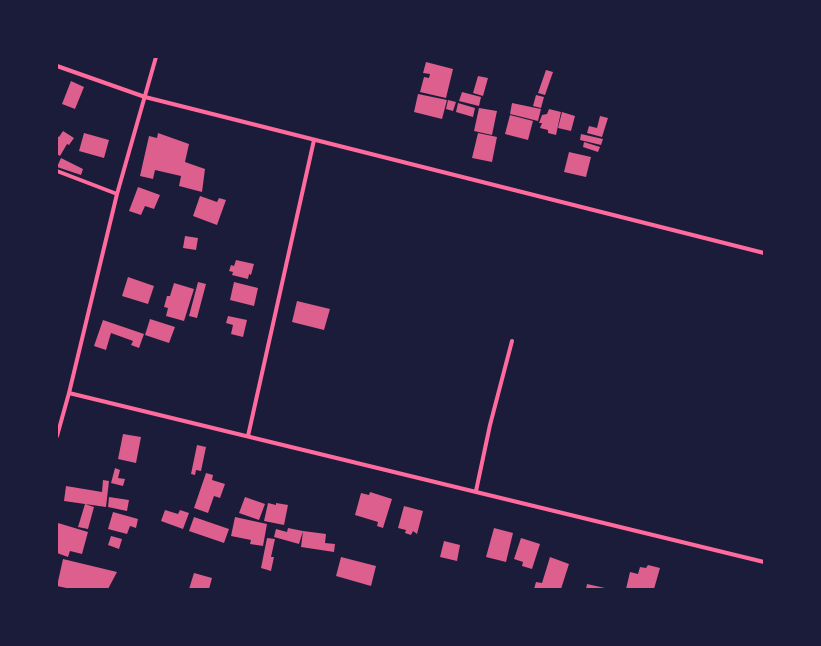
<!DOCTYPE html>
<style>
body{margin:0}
#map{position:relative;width:821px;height:646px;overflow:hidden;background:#1b1b3a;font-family:Cabin,sans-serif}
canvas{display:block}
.frame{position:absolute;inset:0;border:58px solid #1b1b3a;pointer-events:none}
</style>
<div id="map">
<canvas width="821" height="646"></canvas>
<div class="frame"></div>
</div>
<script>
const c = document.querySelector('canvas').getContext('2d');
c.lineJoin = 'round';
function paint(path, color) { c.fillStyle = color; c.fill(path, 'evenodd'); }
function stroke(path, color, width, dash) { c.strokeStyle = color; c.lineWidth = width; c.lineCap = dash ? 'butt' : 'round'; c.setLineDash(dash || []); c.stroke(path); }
const building = new Path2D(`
 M426,62L453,69L446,98L420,92L424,77L429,78L430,74L423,73Z
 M546,70L553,72L545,95L538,93Z
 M478,76L488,78L483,96L473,93Z
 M71,81L84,87L75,109L62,104Z
 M462,92L481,97L479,106L459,101Z
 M418,94L447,100L442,119L414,112Z
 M536,95L544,97L541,108L533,106Z
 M448,100L456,102L453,111L446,109Z
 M458,103L475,108L473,117L456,112Z
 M512,103L541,109L538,121L510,114Z
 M479,108L497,111L492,135L474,131Z
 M549,109L561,112L556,135L548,133V130L540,128L542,123H539L542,115L547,114Z
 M562,112L575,116L571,131L558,128Z
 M510,115L533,121L528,140L505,134Z
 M600,116L608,118L602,137L587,133L589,126L597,128Z
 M63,131L74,138L69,145L67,144L60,156L57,154V136L59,137Z
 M84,133L109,140L104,158L79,151Z
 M158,133L189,144L185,162L205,169L202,192L179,186L181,176L155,170L153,179L140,176L149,136L157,138Z
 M478,133L497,137L492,162L472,158Z
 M581,134L603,139L601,145L580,140Z
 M584,142L600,147L598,152L583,147Z
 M569,152L591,157L586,177L564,172Z
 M61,158L83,169L81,175L57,167Z
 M138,187L160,195L154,209L145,206L141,215L129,211Z
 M200,196L217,202L219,198L226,200L217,225L193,216Z
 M185,236L198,238L196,250L183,248Z
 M236,260L254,264L251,275L249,274L248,279L232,275L233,272L229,271L231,265L234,266Z
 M128,277L154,286L148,304L122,296Z
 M198,282L206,284L197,318L189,316Z
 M234,282L258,288L254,306L230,300Z
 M174,283L194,289L184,321L166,316L168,308L164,307L167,296H170Z
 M297,301L330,309L324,330L292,322Z
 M228,316L247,320L243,337L231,334L233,325L226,323Z
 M150,319L175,327L169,343L145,335Z
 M103,320L144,334L139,348L131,345L133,341L111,333L106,350L94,346Z
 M123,434L141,437L136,463L118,459Z
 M197,445L206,447L201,471L196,470L195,475L191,474Z
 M115,468L120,470L118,478L125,479L123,486L111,483Z
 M206,473L213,475L212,480L225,484L220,498L214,496L208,513L194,508Z
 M103,480L109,481L106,507L64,501L66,486L102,492Z
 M370,492L392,499L383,528L377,526L378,522L355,515L361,493L369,495Z
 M109,497L129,500L127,511L108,507Z
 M245,497L265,504L259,520L239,513Z
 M268,503L276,505V503L288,505L284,525L264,521Z
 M85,504L94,507L88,529L78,527Z
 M404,506L423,511L417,534L413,531L411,535L405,533L406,530L398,528Z
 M165,510L178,514L180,510L189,513L183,529L161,521Z
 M113,512L138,519L136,528L130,526L127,534L108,529Z
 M194,517L229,529L224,543L189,531Z
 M235,517L267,524L263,546L250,544L251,540L231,536Z
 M58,523L88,532L82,554L70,551L68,557L57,553V528Z
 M288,528L303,531L299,544L274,537L276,529L287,532Z
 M494,528L513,533L506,562L486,557Z
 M303,531L326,534L325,543L335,544L334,552L301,547Z
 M111,536L122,539L119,549L108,545Z
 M267,538L275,539L271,557H274L271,571L261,568Z
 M521,538L540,544L532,569L522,566L523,562L514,559Z
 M444,541L460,545L457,561L440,557Z
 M341,557L376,566L371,586L336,576Z
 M550,557L569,564L561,589H534L536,582L542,583Z
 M63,559L117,572L108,589H71L57,586Z
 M648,565L660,568L654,589H626L630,572L638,574L640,567L646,568Z
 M194,573L212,578L209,589H189Z
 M587,584L605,588V589H586Z`);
const minor = new Path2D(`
 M57,66L145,97L764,253
 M57,171L117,194
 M69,393L764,562
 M57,436L69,393L117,194L156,57
 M248,436L314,140
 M476,491L490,425L512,341`);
paint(building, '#dd5f8e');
stroke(minor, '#ff6b9d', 4);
</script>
